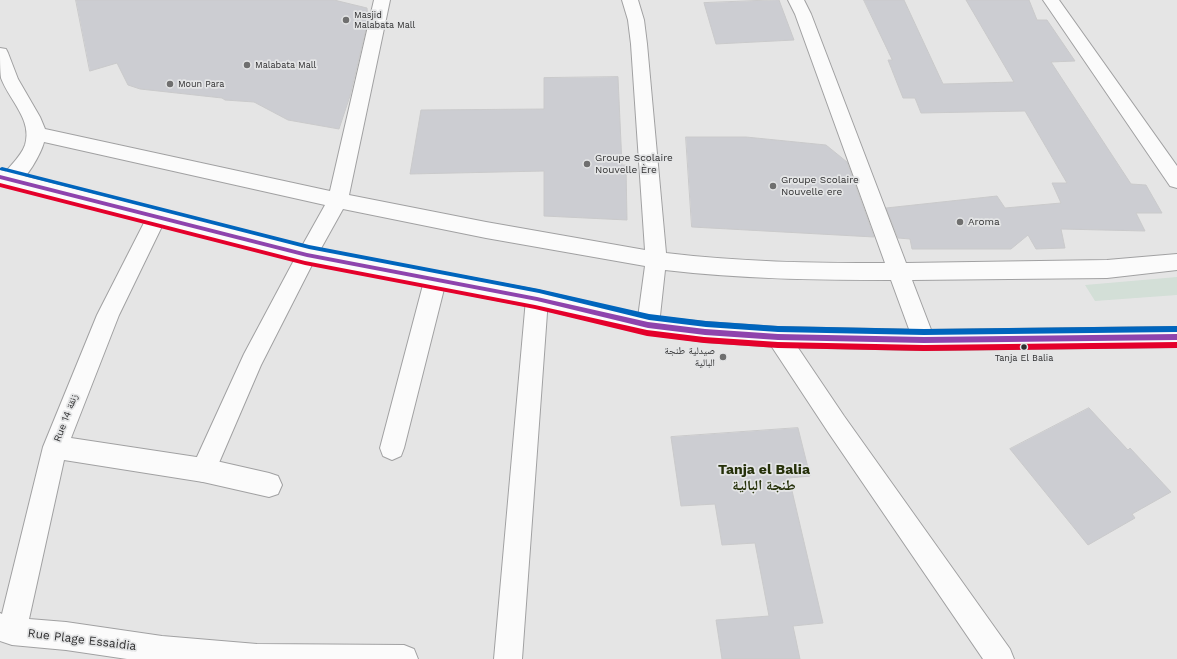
<!DOCTYPE html>
<meta charset="utf-8">
<style>
body{margin:0}
canvas{display:block;background:#e5e5e5}
</style>
<canvas width="1177" height="659"></canvas>
<script>
const c = document.querySelector('canvas').getContext('2d');
c.lineJoin = 'round';
function paint(path, color) { c.fillStyle = color; c.fill(path, 'evenodd'); }
function stroke(path, color, width, dash) { c.strokeStyle = color; c.lineWidth = width; c.lineCap = dash ? 'butt' : 'round'; c.setLineDash(dash || []); c.stroke(path); }
function write(font, color, halo, rows, align = 'center') {
  c.font = font + ' "Work Sans","Noto Naskh Arabic",sans-serif'; c.lineWidth = 3.5; c.setLineDash([]); c.textBaseline = 'middle'; c.strokeStyle = halo; c.fillStyle = color; for (const [text, x, y, turn = 0] of rows) {
    c.save(); c.translate(x, y); c.rotate((+turn || 0) * Math.PI / 180); c.textAlign = isNaN(turn) ? turn : align; if (halo) c.strokeText(text, 0, 0); c.fillText(text, 0, 0); c.restore();
  }
}
const green = new Path2D(`
 M1177,277V295L1095,301L1085,285Z`);
const building = new Path2D(`
 M76,0H334L367,8L368,20L350,96L339,129L288,120L254,102L225,100L222,98L140,89L128,85L117,63L90,71Z
 M779,0L794,40L716,44L704,3Z
 M864,0H904L943,84L1014,82L966,0H1029L1037,20H1047L1075,61L1051,62L1131,184L1146,185L1162,213H1136L1145,231L1061,229L1065,248L1036,249L1028,235L1011,249H912L910,239L898,238L886,208L997,196L1005,208L1061,203L1052,183H1067L1025,111L921,113L915,98H903L888,60H892Z
 M618,77L622,165H626L627,220L544,216V171L410,174L421,110L544,109V78Z
 M686,137H746L826,145L847,162L874,237L692,227Z
 M1089,408L1128,450L1130,448L1171,492L1132,514L1135,518L1088,545L1010,449Z
 M798,428L810,476L789,478L823,623L793,626L800,659H722L716,620L769,616L755,543L722,545L715,504L681,506L671,437Z`);
const pedestrian = new Path2D(`
 M307,247L314,249L317,255L261,365L212,479L203,482L194,479L191,470L244,354L300,249Z
 M537,290L545,293L548,299L522,659H494L526,299L529,293Z
 M778,327L786,330L844,416L1010,649L1014,659H983L828,432L770,344L767,337L770,330Z`);
const minor = new Path2D(`
 M374,0H390L349,195L486,222L645,250L631,44L628,20L622,0H638L644,20L647,44L666,253C739,262 812,263 885,263L795,14L788,0H804L811,14L906,263L1107,260L1177,254V270L1107,278L912,280L935,340L932,347L924,350L916,347L913,340L891,280C816,280 740,279 665,270L659,325L656,332L648,334L640,332L637,325L645,266L486,238L343,209L314,261L307,263L300,261L297,255L325,205L44,142C41,154 26,180 16,185C11,188 8,186 3,185L0,180C7,167 20,159 25,145C33,120 9,100 1,78C0,70 0,57 0,48L6,49L8,53L18,79L40,117L45,129L330,191Z
 M1043,0H1059L1177,166V188L1170,186Z
 M156,210L163,213L166,218L119,315L71,438L203,458L269,473L278,476L282,485L278,494L269,497L203,482L64,460L29,619L66,622L162,636L257,644L404,645L414,649L418,659H127L66,650L12,645L0,641V613L2,614L43,447L97,315L149,213Z
 M435,272L442,275L446,281L404,448L401,456L392,460L383,456L380,448L424,281L428,275Z`);
const primary = new Path2D(`
 M0,170L307,247L537,290L648,316L705,322L778,327L924,330L1177,327V347L924,350L778,347L705,342L648,334L537,308L307,263L0,184Z`);
const bus1 = new Path2D(`
 M0,175L307,253L537,297L648,322L705,329L778,334L924,337L1177,334V340L924,343L778,340L705,335L648,328L537,301L307,257L0,179Z`);
const bus2 = new Path2D(`
 M0,183L305,261L535,305L647,330L704,337L778,342L924,345L1177,342V348L924,351L778,348L704,343L647,336L535,309L305,265L0,187Z`);
const bus3 = new Path2D(`
 M2,167L309,245L539,289L649,314L706,321L778,326L924,329L1177,326V332L924,335L778,332L706,327L649,320L539,293L309,249L0,170V168Z`);
const markers = [
 [346,20,4,"#6f6f6f"],
 [247,65,4,"#6f6f6f"],
 [170,84,4,"#6f6f6f"],
 [587,164,4,"#6f6f6f"],
 [773,186,4,"#6f6f6f"],
 [960,222,4,"#6f6f6f"],
 [1024,347,3.5,"#2f2f30"],
 [723,357,4,"#6f6f6f"]
];
const farPoinames = [
 ["Masjid",354,15],
 ["Malabata Mall",354,25],
 ["Malabata Mall",255,65],
 ["Moun Para",178,84]
];
const busNames = [
 ["Tanja El Balia",1024,358]
];
const poiNames = [
 ["Groupe Scolaire",595,158],
 ["Nouvelle Ère",595,170],
 ["Groupe Scolaire",781,180],
 ["Nouvelle ere",781,192],
 ["Aroma",968,222],
 ["صيدلية طنجة",715,351,"right"],
 ["البالية",715,363,"right"]
];
const streetNames = [
 ["Rue 14 زنقة",66,418,-69]
];
const nearStreetnames = [
 ["Rue Plage Essaidia",82,640,7]
];
const districtNames = [
 ["Tanja el Balia",764,470],
 ["طنجة البالية",764,486]
];
paint(green, '#d3dfd7');
paint(building, '#cccdd2');
stroke(building, '#cacacb', 1);
stroke(pedestrian, '#a1a1a2', 2);
stroke(minor, '#a1a1a2', 2);
stroke(primary, '#a1a1a2', 2);
paint(pedestrian, '#fbfbfb');
paint(minor, '#fbfbfb');
paint(primary, '#fbfbfb');
paint(bus1, '#8e44ad');
paint(bus2, '#e4002b');
paint(bus3, '#0065bd');
for (const [x, y, r, color] of markers) { const dot = new Path2D(); dot.arc(x, y, r, 0, 2 * Math.PI); c.fillStyle = color; c.fill(dot); stroke(dot, '#e4e5e6', 1.5); }
write('9px', '#2f2f30', '#e4e5e6', farPoinames, 'left');
write('9px', '#2f2f30', '#e4e5e6', busNames);
write('10px', '#2f2f30', '#e4e5e6', poiNames, 'left');
write('10px', '#2f2f30', '#e4e5e6', streetNames);
write('12px', '#2f2f30', '#e4e5e6', nearStreetnames);
write('bold 14px', '#253009', '#e4e5e6', districtNames);
</script>
